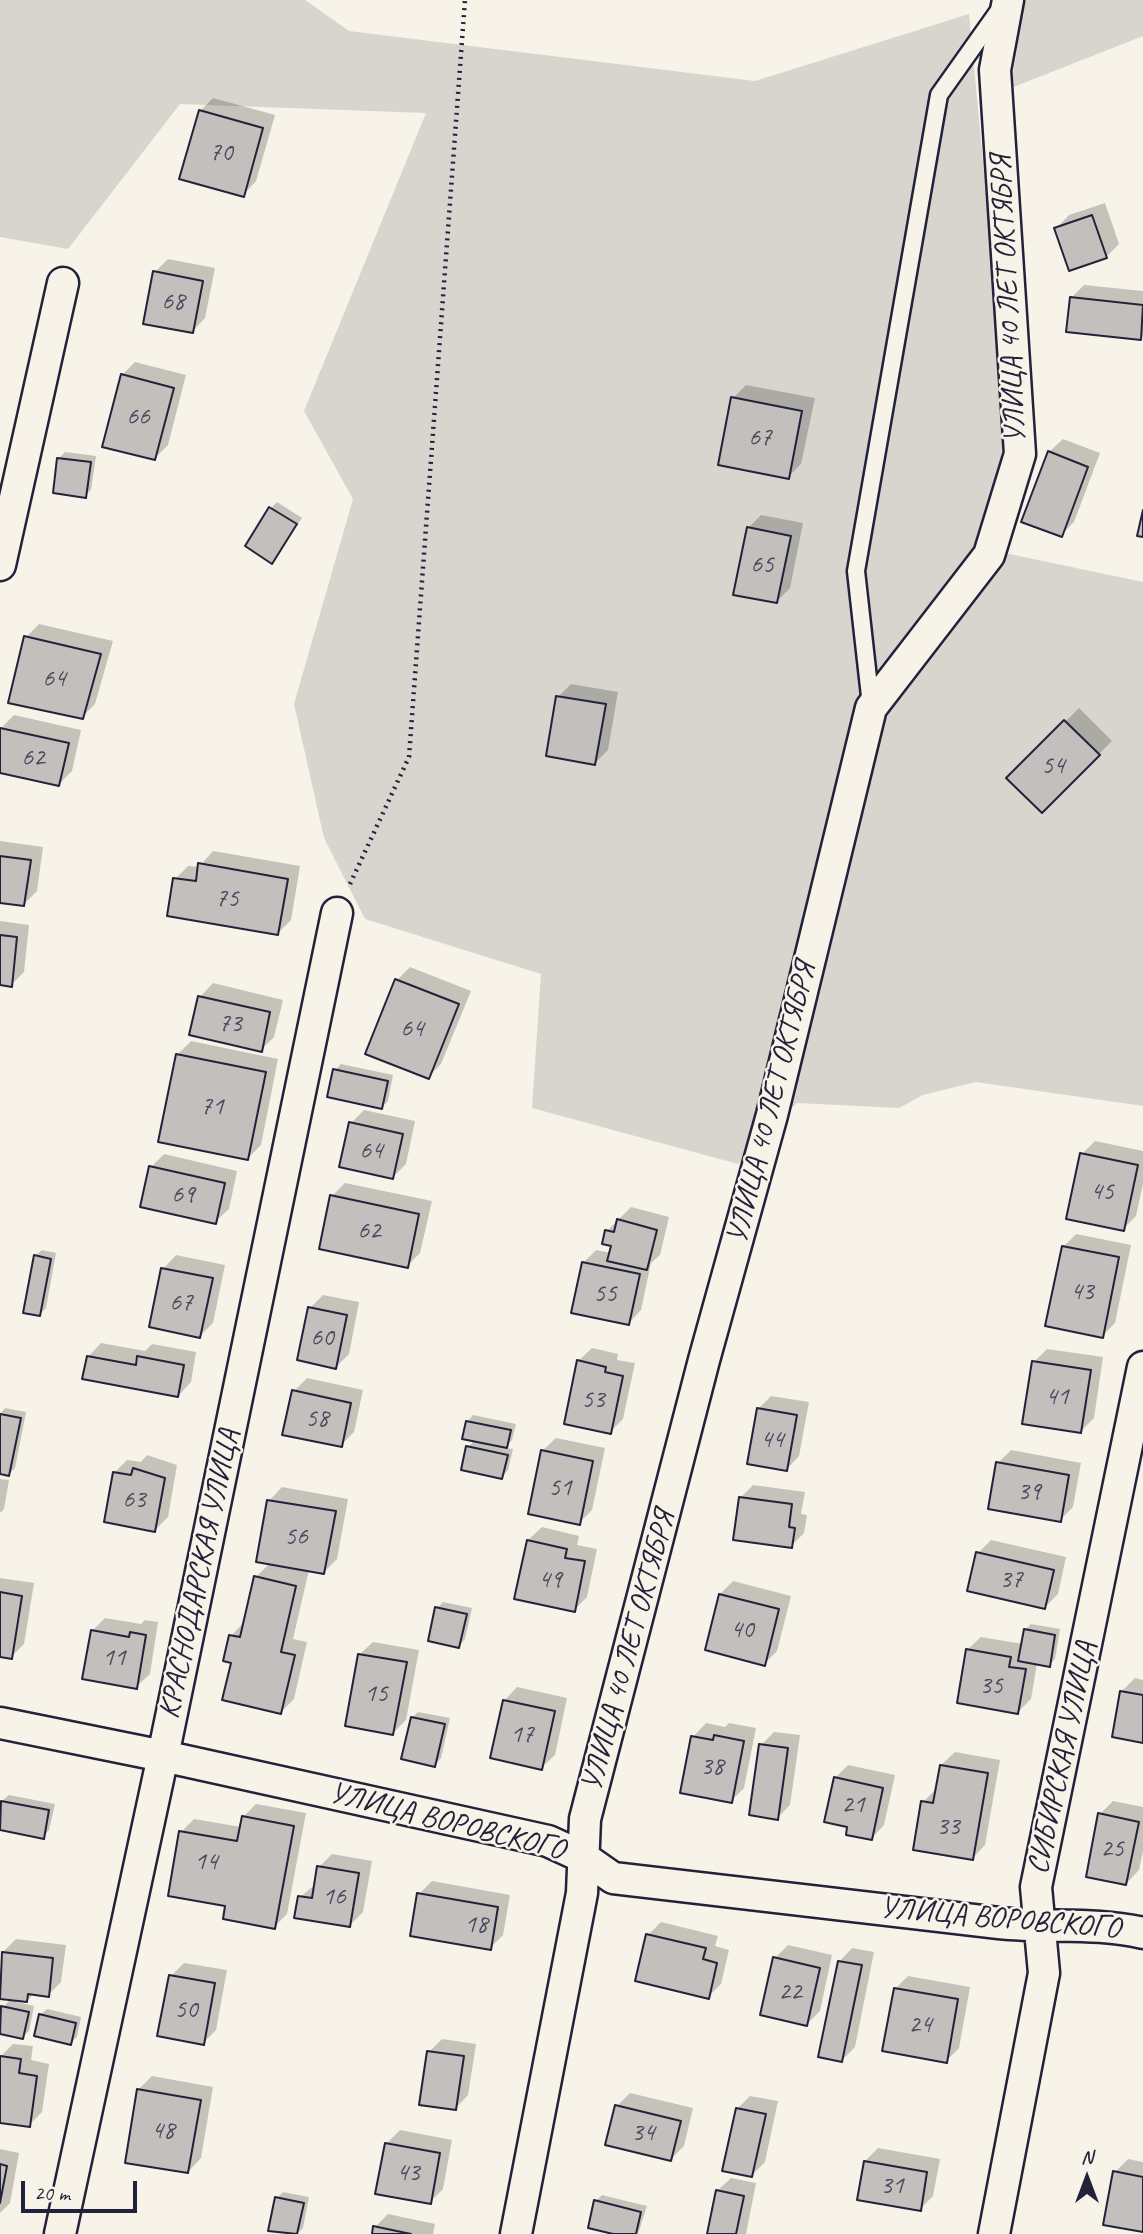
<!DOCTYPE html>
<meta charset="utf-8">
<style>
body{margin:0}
#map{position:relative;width:1143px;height:2234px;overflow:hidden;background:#f7f3e8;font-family:Caveat,sans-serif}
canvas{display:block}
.north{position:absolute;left:1052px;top:2143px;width:70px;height:70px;-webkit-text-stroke:5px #f7f3e8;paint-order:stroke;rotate:0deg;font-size:19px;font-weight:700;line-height:28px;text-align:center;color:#22223b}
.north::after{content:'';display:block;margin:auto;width:24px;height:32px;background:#22223b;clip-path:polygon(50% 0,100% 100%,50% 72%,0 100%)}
.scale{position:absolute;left:21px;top:2181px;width:116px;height:32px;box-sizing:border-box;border:4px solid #22223b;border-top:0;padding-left:9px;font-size:21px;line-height:24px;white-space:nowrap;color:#22223b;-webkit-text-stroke:5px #f7f3e8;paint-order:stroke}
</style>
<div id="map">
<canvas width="1143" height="2234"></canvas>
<div class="north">N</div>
<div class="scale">20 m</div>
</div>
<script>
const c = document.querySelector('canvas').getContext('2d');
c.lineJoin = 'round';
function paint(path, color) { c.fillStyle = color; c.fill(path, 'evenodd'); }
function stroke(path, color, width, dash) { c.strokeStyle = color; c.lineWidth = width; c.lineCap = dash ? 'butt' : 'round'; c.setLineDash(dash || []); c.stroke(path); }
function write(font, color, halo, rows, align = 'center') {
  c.font = font + ' Caveat,sans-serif'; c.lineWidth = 5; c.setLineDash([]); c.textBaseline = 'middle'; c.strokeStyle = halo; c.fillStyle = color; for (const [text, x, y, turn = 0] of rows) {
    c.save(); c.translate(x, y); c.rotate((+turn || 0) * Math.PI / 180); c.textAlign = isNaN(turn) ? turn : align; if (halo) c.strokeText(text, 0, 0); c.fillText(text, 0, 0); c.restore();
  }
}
const green = new Path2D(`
 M0,0H305L349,31L755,81L969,14L1003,373L1000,552L1143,582V1106L976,1082L923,1095L899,1108L797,1103L738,1164L532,1108L541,974L365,919L324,838L294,704L353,499L304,411L426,113L180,104L68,249L0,237Z
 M1024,0H1143V36L1011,88Z`);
const shadow = new Path2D(`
 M213,98L275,115L256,181L243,195L200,111Z
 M1105,203L1119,244L1106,257L1056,229L1069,215Z
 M168,259L215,268L205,318L192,332L155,272Z
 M1084,285L1143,291V336L1141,338L1071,298Z
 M135,362L186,375L168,445L155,458L122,375Z
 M746,385L815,398L801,464L788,477L733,398Z
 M1063,439L1100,453L1074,522L1061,535L1049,452Z
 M65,452L96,456L91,490L85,496L59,458Z
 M277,502L302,518L272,561L271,508Z
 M761,515L803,523L790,588L777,601L748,528Z
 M39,624L113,641L95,704L82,717L26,637Z
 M571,684L618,692L608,750L595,763L558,697Z
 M1079,708L1112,741L1042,811L1009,778Z
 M14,715L81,730L72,771L59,784L0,771L1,728Z
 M0,841L43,847L37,891L24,904L0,901Z
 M213,851L300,866L291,920L278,933L175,879L188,866L199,867Z
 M0,921L29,925L24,972L11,985L0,984Z
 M410,967L471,991L441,1064L428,1077L397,980Z
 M213,983L283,1000L274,1037L261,1050L200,997Z
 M191,1041L278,1059L261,1145L248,1158L178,1054Z
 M341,1064L393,1075L388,1101L382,1107L335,1070Z
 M364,1110L415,1121L406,1164L393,1177L351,1123Z
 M1095,1141L1143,1151V1184L1136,1216L1123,1229L1082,1154Z
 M164,1154L237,1171L229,1209L215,1222L151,1167Z
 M345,1183L432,1201L420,1253L407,1266L332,1196Z
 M631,1207L669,1217L660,1255L651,1263L641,1310L628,1324L583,1263L596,1250L611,1253L613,1245L607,1231Z
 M1076,1234L1131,1245L1115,1323L1102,1336L1063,1247Z
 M42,1250L56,1253L46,1308L40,1314L35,1256Z
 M176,1255L225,1265L213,1323L200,1336L163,1269Z
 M323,1295L359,1302L349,1354L336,1367L310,1308Z
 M101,1343L145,1351L152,1344L196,1352L191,1382L178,1396L88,1357Z
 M592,1348L618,1354L617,1360L635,1363L623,1419L610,1432L578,1361Z
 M1047,1349L1103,1357L1094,1418L1081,1431L1034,1362Z
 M307,1378L363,1390L354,1432L341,1445L294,1391Z
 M771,1396L809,1402L799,1456L786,1470L758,1409Z
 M5,1408L26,1412L15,1468L9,1474L0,1472V1414Z
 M473,1415L516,1424L512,1440L505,1448L513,1449L508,1470L502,1477L468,1447L475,1440L467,1422Z
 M556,1438L605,1448L592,1510L579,1523L542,1451Z
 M1011,1450L1081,1463L1073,1507L1060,1520L998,1463Z
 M147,1455L177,1465L168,1517L155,1530L114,1473L127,1460L141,1462Z
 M0,1479L9,1480L4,1509L0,1513Z
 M753,1485L805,1492L801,1514L807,1515L804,1533L791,1546L740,1498Z
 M282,1487L348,1499L337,1559L324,1572L309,1570L293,1639L307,1642L294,1699L281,1712L233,1662L231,1636L244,1622L256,1577L270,1563L269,1501Z
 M542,1527L579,1536L577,1545L597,1549L587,1597L574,1610L528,1540Z
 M991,1540L1066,1557L1058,1594L1045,1607L978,1553Z
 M0,1578L34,1583L24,1644L11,1657L0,1655Z
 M733,1581L791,1596L777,1651L764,1664L720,1594Z
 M443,1602L472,1608L465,1639L459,1646L437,1608Z
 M105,1618L141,1624L145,1620L158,1622L150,1674L136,1687L92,1631Z
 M1031,1624L1060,1629L1055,1659L1049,1665L1037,1663L1031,1699L1018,1712L967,1650L981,1637L1023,1644L1025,1630Z
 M373,1642L419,1650L406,1720L393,1733L359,1655Z
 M1135,1678L1143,1680V1741L1122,1691Z
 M517,1687L567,1698L555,1755L541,1768L504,1701Z
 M418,1712L450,1718L441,1758L435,1765L412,1718Z
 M706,1723L725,1727L729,1723L756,1728L744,1788L731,1801L693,1737Z
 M774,1732L800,1735L790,1805L777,1818L761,1745Z
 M955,1752L1000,1760L985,1845L972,1859L923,1802L936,1789L941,1765Z
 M848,1765L895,1775L884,1825L871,1839L849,1826L835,1778Z
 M9,1795L55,1804L49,1830L43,1837L0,1829L2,1801Z
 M1113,1801L1143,1807V1851L1139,1870L1126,1884L1100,1814Z
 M256,1804L306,1813L287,1914L274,1927L227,1905L181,1832L194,1819L241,1827L243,1817Z
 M332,1854L372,1861L363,1912L350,1925L300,1897L316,1884L319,1867Z
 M432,1881L510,1895L503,1935L490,1948L419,1894Z
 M661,1922L718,1936L715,1946L729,1950L721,1984L708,1997L648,1935Z
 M16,1939L66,1945L61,1982L48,1995L34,1993L27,2001L16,1999V2002L34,2006L29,2031L22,2037L0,2032L3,2007L11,1999L0,1997L3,1952Z
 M788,1945L832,1955L820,2011L807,2024L775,1958Z
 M852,1948L874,1952L855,2047L842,2060L839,1962Z
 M184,1963L227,1970L216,2030L203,2043L171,1976Z
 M908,1976L970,1987L959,2048L946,2061L895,1989Z
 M47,2009L81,2017L77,2037L70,2043L40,2015Z
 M442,2039L476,2044L468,2095L455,2109L429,2052Z
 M13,2044L33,2046L31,2060L49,2064L42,2112L29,2125L0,2121V2057Z
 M152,2076L213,2087L201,2158L188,2172L139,2089Z
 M630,2093L693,2108L684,2146L671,2159L617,2106Z
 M750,2096L778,2101L765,2162L752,2175L737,2109Z
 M400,2130L452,2140L443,2189L430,2202L387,2143Z
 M878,2148L940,2159L933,2196L920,2209L865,2161Z
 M0,2149L19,2153L10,2203L0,2213Z
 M1128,2159L1143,2162V2231L1115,2172Z
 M731,2178L756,2183L746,2234H709L717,2191Z
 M283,2192L309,2197L303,2228L297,2234L270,2229L277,2198Z
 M602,2195L647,2206L638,2234H621L596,2201Z
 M388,2214L435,2224L433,2234H374L375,2227Z`);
const building = new Path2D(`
 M199,110L263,128L244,197L179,179Z
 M1092,215L1107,258L1069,271L1054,228Z
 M153,271L203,281L193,333L143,324Z
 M1070,297L1143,305L1141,340L1066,332Z
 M121,374L174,388L155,460L102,447Z
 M731,397L802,411L789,479L718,465Z
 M1048,451L1088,467L1062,537L1021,522Z
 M57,458L91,462L86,498L53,493Z
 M269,507L297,524L272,564L245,546Z
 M1143,510V537L1137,536Z
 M747,527L791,536L777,603L733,595Z
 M24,636L101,654L83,719L8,703Z
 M556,696L606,704L595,765L546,756Z
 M1064,720L1100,755L1042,813L1006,778Z
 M0,728L69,743L59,786L0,773Z
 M0,856L31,860L24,906L0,903Z
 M198,863L288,879L278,935L167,916L173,878L196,881Z
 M0,935L17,937L12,987L0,985Z
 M395,979L459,1004L429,1079L365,1054Z
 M198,996L270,1012L262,1052L189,1035Z
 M176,1054L266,1072L248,1160L158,1142Z
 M333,1069L388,1081L382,1109L327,1097Z
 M349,1122L403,1134L393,1179L339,1167Z
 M1080,1153L1138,1165L1124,1231L1066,1219Z
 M149,1166L225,1183L216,1224L140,1207Z
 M330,1195L419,1214L408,1268L319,1249Z
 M617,1219L657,1230L647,1270L607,1261L611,1246L602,1244L605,1230L614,1232Z
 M1062,1246L1119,1257L1103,1338L1045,1326Z
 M34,1255L51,1259L40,1316L23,1313Z
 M582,1262L640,1274L629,1325L571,1313Z
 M161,1268L213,1278L200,1338L149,1327Z
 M308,1307L347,1315L336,1369L297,1360Z
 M87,1356L136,1365L137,1356L184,1365L178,1397L82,1379Z
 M577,1360L606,1367L605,1372L623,1376L611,1434L564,1424Z
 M1032,1361L1091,1370L1081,1433L1022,1424Z
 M292,1390L351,1403L342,1447L282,1435Z
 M757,1408L797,1415L787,1471L747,1464Z
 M0,1414L21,1418L9,1476L0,1474Z
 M466,1421L511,1430L507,1448L462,1439Z
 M466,1446L508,1455L502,1479L461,1470Z
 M541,1450L593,1461L580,1525L528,1514Z
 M996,1462L1069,1475L1061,1522L988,1509Z
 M133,1468L165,1478L155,1532L104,1522L113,1472L131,1475Z
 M739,1497L792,1504L789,1527L795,1528L792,1548L733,1540Z
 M267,1500L336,1511L324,1574L256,1562Z
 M527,1540L567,1549L565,1558L585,1561L575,1612L514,1599Z
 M976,1552L1054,1570L1045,1609L967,1591Z
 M254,1576L296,1586L281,1652L295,1655L281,1714L222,1700L231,1663L223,1661L229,1635L240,1637Z
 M0,1592L22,1596L12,1659L0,1657Z
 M719,1594L779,1609L765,1666L705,1650Z
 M435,1607L467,1614L459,1648L428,1641Z
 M1024,1629L1055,1635L1050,1667L1018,1661Z
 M91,1630L129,1637L130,1632L146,1635L137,1689L82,1679Z
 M966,1649L1011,1657L1009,1667L1026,1669L1018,1714L957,1703Z
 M358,1654L407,1662L393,1735L345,1726Z
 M1120,1691L1143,1695V1743L1112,1737Z
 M503,1700L555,1711L542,1770L490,1758Z
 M411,1717L445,1724L435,1767L401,1759Z
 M714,1735L744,1741L732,1803L680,1793L691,1736L713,1740Z
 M759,1744L788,1748L778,1820L749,1815Z
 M940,1765L988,1773L973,1860L913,1850L921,1801L933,1803Z
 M834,1777L883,1788L872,1840L846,1835L847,1827L824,1822Z
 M1,1801L49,1810L44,1839L0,1830Z
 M1098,1813L1139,1822L1126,1885L1086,1877Z
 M242,1816L294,1826L275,1929L223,1919L225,1906L168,1896L179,1831L237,1841Z
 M317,1866L359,1873L350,1927L294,1918L298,1896L312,1898Z
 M417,1893L498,1907L491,1950L410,1936Z
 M646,1934L706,1948L703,1959L717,1963L709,1999L635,1981Z
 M2,1952L53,1958L49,1997L28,1994L27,2002L0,1999Z
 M773,1957L820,1968L807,2026L760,2015Z
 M838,1961L862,1965L842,2062L818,2057Z
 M169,1975L215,1983L204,2045L157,2036Z
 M894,1988L958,1999L947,2063L882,2051Z
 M1,2006L29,2012L23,2039L0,2034Z
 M39,2014L76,2023L71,2045L34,2036Z
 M427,2051L464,2056L456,2110L419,2105Z
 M0,2056L21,2059L19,2073L37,2076L30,2127L0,2123Z
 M137,2089L201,2100L188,2173L125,2163Z
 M615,2105L681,2121L671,2161L605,2145Z
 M736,2108L766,2114L752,2177L722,2171Z
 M385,2143L440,2153L431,2204L375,2194Z
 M864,2161L927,2172L921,2211L857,2200Z
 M0,2164L7,2166L0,2203Z
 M1113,2171L1143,2177V2232L1103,2225Z
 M716,2190L744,2196L736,2234H707Z
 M275,2197L304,2203L297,2234L268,2231Z
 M594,2200L641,2212L636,2234H613L588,2228Z
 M373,2226L411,2234H372Z`);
const path = new Path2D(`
 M350,884L409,757L465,0`);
const lane = new Path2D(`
 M871,705L856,571L939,95L1000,9`);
const street = new Path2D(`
 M0,565L63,283
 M0,1723L163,1756L548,1841L583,1857L613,1878L999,1923C1048,1928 1096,1922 1143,1933
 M60,2234L163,1756L337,913
 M516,2234L582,1893L585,1819L704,1360L772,1115L871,708L989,555L1020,454L995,70L1008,0
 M994,2234L1044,1973L1036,1887L1143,1367`);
const numberNames = [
 ["70",221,153],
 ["68",173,302],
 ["66",138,417],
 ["67",760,438],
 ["65",762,565],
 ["64",54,679],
 ["62",33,758],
 ["54",1053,766],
 ["75",227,899],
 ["73",230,1024],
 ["64",412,1029],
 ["71",212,1107],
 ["64",371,1151],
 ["45",1102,1192],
 ["69",183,1195],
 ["62",369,1231],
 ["43",1082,1292],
 ["55",605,1294],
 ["67",181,1303],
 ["60",322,1338],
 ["41",1057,1397],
 ["53",593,1400],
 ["58",317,1419],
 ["44",772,1440],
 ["51",560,1488],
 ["39",1029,1492],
 ["63",134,1500],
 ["56",296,1537],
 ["49",550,1580],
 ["37",1011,1580],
 ["40",742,1630],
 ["11",114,1658],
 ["35",991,1686],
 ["15",376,1694],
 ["17",522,1735],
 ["38",712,1767],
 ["21",853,1805],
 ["33",948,1827],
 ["25",1112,1849],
 ["14",206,1862],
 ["16",334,1897],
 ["18",476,1925],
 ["22",790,1992],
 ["50",186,2010],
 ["24",920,2025],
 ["48",163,2131],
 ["34",643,2133],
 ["43",408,2173],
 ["31",892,2186]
];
const streetNames = [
 ["УЛИЦА 40 ЛЕТ ОКТЯБРЯ",1009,299,-93],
 ["УЛИЦА 40 ЛЕТ ОКТЯБРЯ",772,1103,-76],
 ["КРАСНОДАРСКАЯ УЛИЦА",200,1574,-78],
 ["УЛИЦА 40 ЛЕТ ОКТЯБРЯ",629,1651,-75],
 ["СИБИРСКАЯ УЛИЦА",1063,1758,-78],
 ["УЛИЦА ВОРОВСКОГО",447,1822,14],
 ["УЛИЦА ВОРОВСКОГО",1000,1919,5]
];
paint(green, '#d8d5cf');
paint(shadow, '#0003');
paint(building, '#c2bfbd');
stroke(building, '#22223b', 2);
stroke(lane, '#22223b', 21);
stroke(street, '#22223b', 35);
stroke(path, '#22223b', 4.5, [2, 5]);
stroke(lane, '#f7f3e8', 16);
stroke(street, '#f7f3e8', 30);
write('26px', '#4a495c', null, numberNames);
write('30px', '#22223b', '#f7f3e8', streetNames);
</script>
